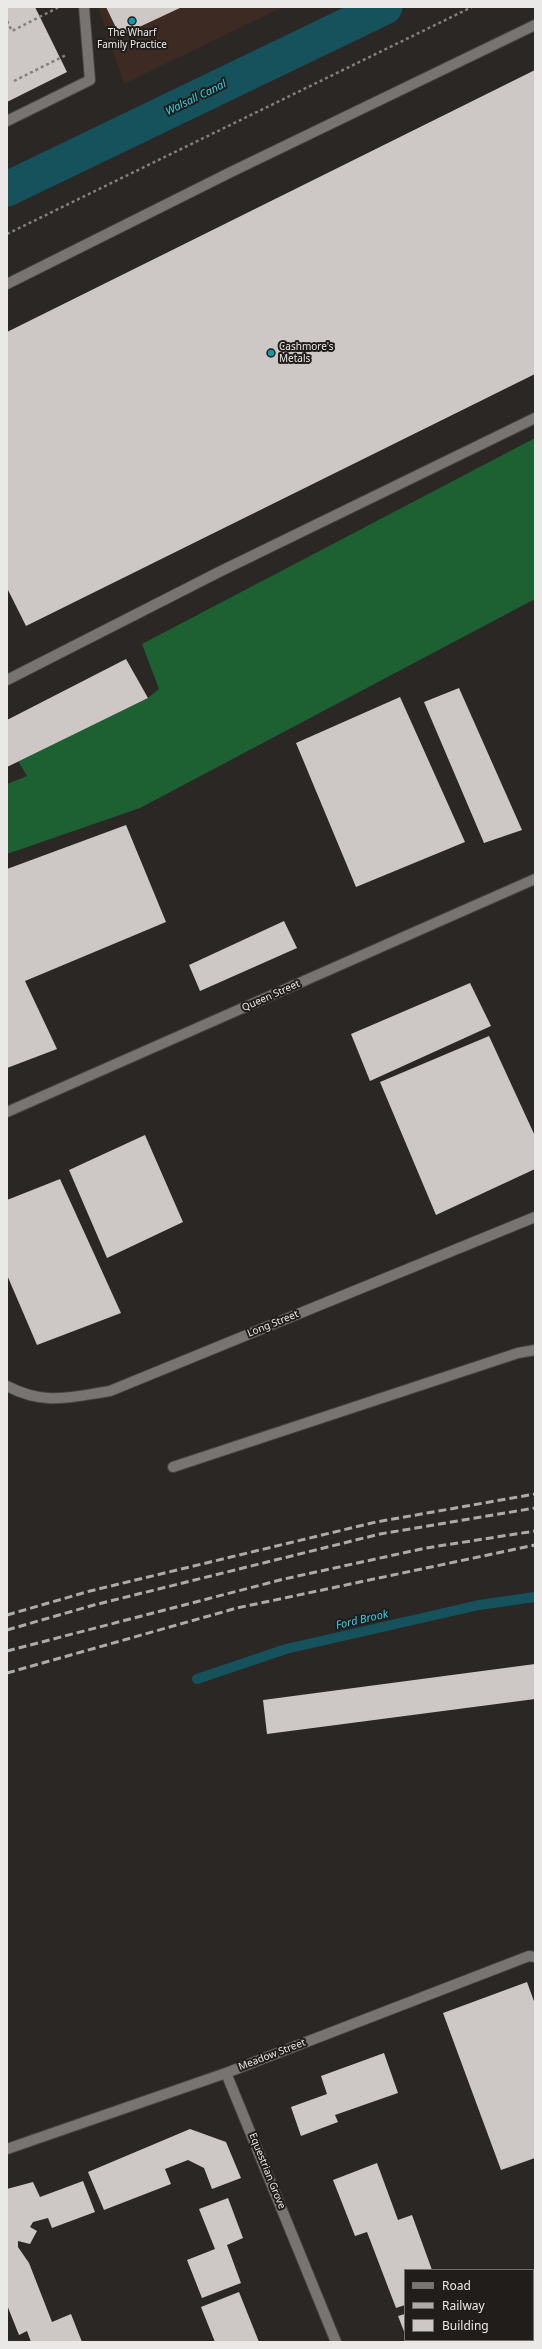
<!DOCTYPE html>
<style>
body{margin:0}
#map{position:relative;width:542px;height:2349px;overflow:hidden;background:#2a2724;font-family:"Noto Sans",sans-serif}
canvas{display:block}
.frame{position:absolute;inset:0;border:8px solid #ebe9e7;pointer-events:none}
.legend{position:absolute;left:404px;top:2269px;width:130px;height:72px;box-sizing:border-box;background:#211d1b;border:1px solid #726f6d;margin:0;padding:5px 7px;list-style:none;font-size:12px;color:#ebe9e7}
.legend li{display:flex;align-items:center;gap:8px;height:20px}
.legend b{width:20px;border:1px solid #726f6d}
</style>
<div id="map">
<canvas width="542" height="2349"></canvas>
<div class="frame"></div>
<ul class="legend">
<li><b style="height:5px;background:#787471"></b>Road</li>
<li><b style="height:5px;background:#adaba8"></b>Railway</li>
<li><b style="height:11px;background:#cdc8c5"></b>Building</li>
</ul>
</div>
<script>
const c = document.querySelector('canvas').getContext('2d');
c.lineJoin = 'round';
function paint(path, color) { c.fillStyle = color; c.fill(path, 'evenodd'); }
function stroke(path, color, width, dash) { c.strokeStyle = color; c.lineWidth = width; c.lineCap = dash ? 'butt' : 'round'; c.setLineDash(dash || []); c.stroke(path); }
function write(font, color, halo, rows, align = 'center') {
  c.font = font + ' "Noto Sans",sans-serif'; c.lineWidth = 4; c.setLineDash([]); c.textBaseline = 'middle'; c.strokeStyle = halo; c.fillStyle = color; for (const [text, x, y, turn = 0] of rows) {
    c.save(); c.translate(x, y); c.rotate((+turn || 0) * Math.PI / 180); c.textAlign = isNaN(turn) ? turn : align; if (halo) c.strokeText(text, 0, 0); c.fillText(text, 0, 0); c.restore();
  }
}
const medical = new Path2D(`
 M98,7H283L124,84Z`);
const forest = new Path2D(`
 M535,438V599L140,808L7,854V784L27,776L18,761L148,698L159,689L142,644Z`);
const stream = new Path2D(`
 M197,1679L286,1649L479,1605L535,1597`);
const canal = new Path2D(`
 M7,189L385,7`);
const building = new Path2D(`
 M7,7H35L67,72L7,102Z
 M106,7H182L120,36Z
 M535,70V374L26,626L7,588V332Z
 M126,659L148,698L7,767V720Z
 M459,688L522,830L484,843L424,702Z
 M400,697L465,842L356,887L296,743Z
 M126,825L166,922L25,981L57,1049L7,1068V869Z
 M284,921L297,948L200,991L189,965Z
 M470,983L491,1026L370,1081L351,1034Z
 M489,1036L535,1136V1169L436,1215L380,1082Z
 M145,1135L183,1222L107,1258L69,1170Z
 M60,1179L121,1313L37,1345L7,1275V1200Z
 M535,1664V1699L267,1734L263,1700Z
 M527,1982L535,2004V2158L501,2170L443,2013Z
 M384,2053L398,2093L335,2115L338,2122L301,2136L291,2107L327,2094L321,2076Z
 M190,2129L226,2142L241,2178L212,2189L204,2168L188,2160L165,2169L171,2184L104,2210L88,2172Z
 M377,2163L398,2220L412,2215L432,2270H405V2305L396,2308L367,2232L355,2236L333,2180Z
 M83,2181L95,2212L52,2228L48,2218L33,2222L30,2227L37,2231L30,2244L18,2241V2247L29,2263L52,2322L71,2314L82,2342H31L27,2331L19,2335L7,2305V2189L33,2182L40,2197Z
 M228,2198L243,2238L227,2245L241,2283L202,2298L187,2260L215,2249L199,2209Z
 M239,2292L259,2342H215L201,2307Z
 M405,2314V2334L398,2316Z
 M407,2340H457V2342H408Z`);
const path = new Path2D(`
 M7,21L12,31L59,7
 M14,81L66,55
 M7,234L472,7`);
const minor = new Path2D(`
 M7,121L90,80L84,7
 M7,284L231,172L535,25
 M7,680L219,572L535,418
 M7,1112L535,879
 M7,1386C45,1406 70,1397 110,1391L535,1217
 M173,1467L518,1353L535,1350
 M226,2073L336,2342
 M7,2149L226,2073L529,1956L535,1957`);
const rail = new Path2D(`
 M7,1615L90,1591L376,1522L535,1494
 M7,1630L94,1605L380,1534L535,1508
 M7,1651L284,1579L426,1548L535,1531
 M7,1673L237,1608L535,1545`);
const markers = [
 [132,21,4,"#0f9aa8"],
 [271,353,4,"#0f9aa8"]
];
const poiNames = [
 ["The Wharf",132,33],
 ["Family Practice",132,45],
 ["Cashmore's",279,347,"left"],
 ["Metals",279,359,"left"]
];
const streetNames = [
 ["Queen Street",271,996,-24],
 ["Long Street",273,1324,-22],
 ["Meadow Street",272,2055,-21],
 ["Equestrian Grove",267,2171,68]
];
const waterNames = [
 ["Walsall Canal",196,98,-26],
 ["Ford Brook",362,1620,-13]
];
paint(medical, '#3c2a23');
paint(forest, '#1d6031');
stroke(stream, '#16525c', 10);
stroke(canal, '#16525c', 35);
paint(building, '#cdc8c5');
stroke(minor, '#474441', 12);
stroke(path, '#82807d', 2.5, [3, 3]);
stroke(minor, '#787471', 10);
stroke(rail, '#adaba8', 3, [8, 4]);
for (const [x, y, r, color] of markers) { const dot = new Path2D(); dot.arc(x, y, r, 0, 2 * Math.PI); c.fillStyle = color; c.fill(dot); stroke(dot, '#211d1b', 1.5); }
write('10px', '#ebe9e7', '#211d1b', poiNames);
write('10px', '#ebe9e7', '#211d1b', streetNames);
write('italic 11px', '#2ad4ee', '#211d1b', waterNames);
</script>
